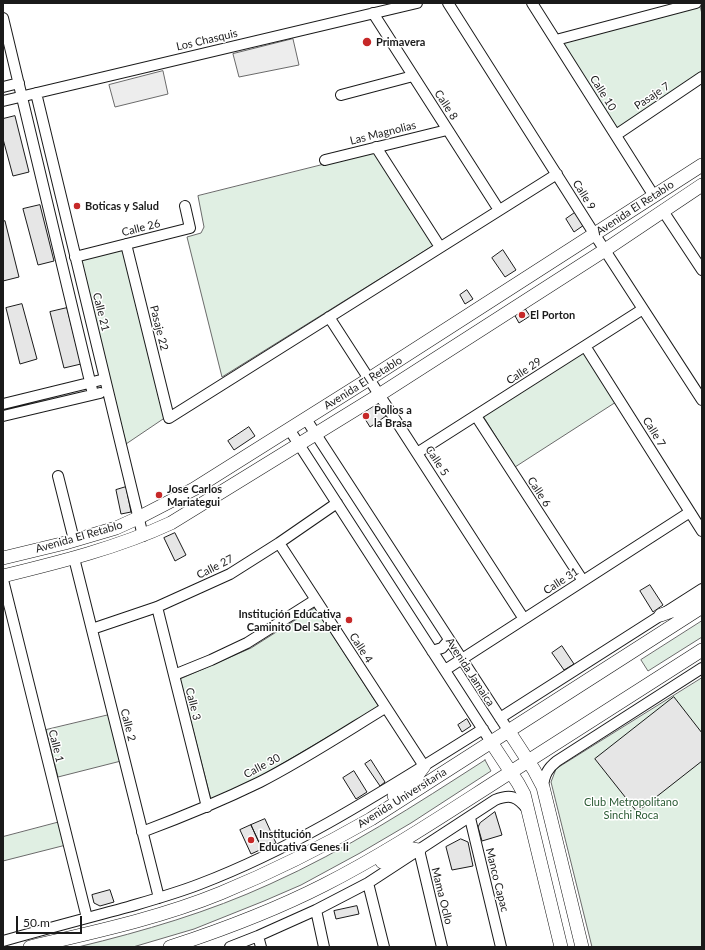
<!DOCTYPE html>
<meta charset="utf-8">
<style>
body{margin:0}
#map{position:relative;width:705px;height:950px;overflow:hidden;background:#fff;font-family:Lato,sans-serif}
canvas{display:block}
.frame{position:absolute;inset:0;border:4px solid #1a1a1a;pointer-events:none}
.scale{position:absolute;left:16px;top:916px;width:66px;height:18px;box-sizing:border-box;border:2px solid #1a1a1a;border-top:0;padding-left:5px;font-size:12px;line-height:14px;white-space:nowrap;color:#1a1a1a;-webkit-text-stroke:3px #fff;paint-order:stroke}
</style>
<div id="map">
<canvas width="705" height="950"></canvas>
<div class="frame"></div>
<div class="scale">50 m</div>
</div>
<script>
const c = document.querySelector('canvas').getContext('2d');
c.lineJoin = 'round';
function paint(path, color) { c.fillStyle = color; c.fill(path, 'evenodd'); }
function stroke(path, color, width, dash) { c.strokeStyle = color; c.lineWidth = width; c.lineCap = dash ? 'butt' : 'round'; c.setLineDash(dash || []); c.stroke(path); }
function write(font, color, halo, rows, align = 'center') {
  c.font = font + ' Lato,sans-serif'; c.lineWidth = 3; c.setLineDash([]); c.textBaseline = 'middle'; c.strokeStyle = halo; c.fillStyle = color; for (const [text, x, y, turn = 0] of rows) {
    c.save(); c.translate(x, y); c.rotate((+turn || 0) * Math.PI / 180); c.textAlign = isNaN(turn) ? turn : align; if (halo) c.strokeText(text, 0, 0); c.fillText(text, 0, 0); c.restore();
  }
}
const green = new Path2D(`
 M700,6L702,14V77L619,132L560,40Z
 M374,152L434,245L222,377L187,237L201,233L204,227L198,196Z
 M124,247L166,417L126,444L80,258Z
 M584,352L616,402L515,467L483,416Z
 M315,608L379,707L256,779L211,800L180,679L251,648Z
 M702,621V637L648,671L641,660Z
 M702,678V947H592L551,782L556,769Z
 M109,715L121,761L58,777L46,730Z
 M485,760L491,771L411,823L360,853L301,885L264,901L194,929L133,947H78C144,931 209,912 270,884C346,850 415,805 485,760Z
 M60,822L66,845L3,861V837Z`);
const parking = new Path2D(`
 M293,39L299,65L239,77L233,54Z
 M163,71L168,94L115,107L109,85Z`);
const building = new Path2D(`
 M15,116L29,172L13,176L3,139V119Z
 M40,205L54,261L38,265L23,209Z
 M576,212L584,225L574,232L566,219Z
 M5,221L19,277L3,281V222Z
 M503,250L516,270L505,277L492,258Z
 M467,290L473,299L465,304L460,295Z
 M22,304L37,359L20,364L6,308Z
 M524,307L530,316L519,323L514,314Z
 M67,308L81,364L64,368L50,312Z
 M377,404L386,416L370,427L362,414Z
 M249,427L255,436L234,450L228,441Z
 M126,487L131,512L121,514L116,490Z
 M175,533L186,555L175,561L164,538Z
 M650,585L663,605L653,612L640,591Z
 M562,646L574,664L564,670L552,653Z
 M674,697L702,733V761L637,812L595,759Z
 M467,719L471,726L462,732L458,725Z
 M371,760L385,782L380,786L365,764Z
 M354,771L367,792L356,799L343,778Z
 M495,812L502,835L482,841L478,827L480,823Z
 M265,819L276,843L262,849L251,825Z
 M251,825L262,849L251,854L240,830Z
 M461,839L468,842L473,866L452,870L446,847Z
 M110,890L114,902L100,906L94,903L92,895Z
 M357,906L359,914L336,919L334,911Z`);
const minor = new Path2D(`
 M448,3L595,235L702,400
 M532,3L654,196
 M373,13L499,210
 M3,18L93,394
 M556,40L696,3
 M3,87L19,83
 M36,93L143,536
 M341,95L413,76
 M3,101L417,3
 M616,135L702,77
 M376,147L440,247
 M325,160L447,130
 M663,211L702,270
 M126,244L169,418L557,174
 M75,257L190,228L185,206
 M329,317L524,619
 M585,346L702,531
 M3,404L105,379
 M3,416L100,393
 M476,416L583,581
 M306,419L508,730
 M289,429L491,742
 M417,453L643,309
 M58,476L74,540
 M279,543L424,766
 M74,558L159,898
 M3,580L87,918
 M157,607L207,807
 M92,629L157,607L230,574L279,543L337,503
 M432,651L442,648L449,640
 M445,670L690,512
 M174,675L211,660L247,643L315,600
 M500,718L702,589
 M543,787C544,775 548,768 557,761L702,668
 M470,818L501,947
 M142,832C182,817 221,801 260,782C303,760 344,733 385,708
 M419,850L442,947
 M368,883L384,947
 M316,910L324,947
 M258,936L261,947
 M3,941C45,929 87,918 128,907C152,900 177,893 200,884C302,845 391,786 483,729
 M230,947L258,936L316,910L368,883L495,800C510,794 517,796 527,809`);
const major = new Path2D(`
 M3,558L65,543L116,528L138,518L194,489L369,379L702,165
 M3,576C60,562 117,548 171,523L379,395L605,250L702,185
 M661,615L702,600
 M508,730L534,770L543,787L582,947
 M491,742L518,783L524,794L561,947
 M394,796L415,778L424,766
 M382,862L409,848L419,850
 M30,947C94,932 160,918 221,893C272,872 322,847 371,819L702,607
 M170,947C222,930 275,910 324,885C385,854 442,816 500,779C567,736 635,693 702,650`);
const markers = [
 [367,42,5,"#c62828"],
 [77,206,4,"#c62828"],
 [522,315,4,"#c62828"],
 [366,416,4,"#c62828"],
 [159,495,4,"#c62828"],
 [349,620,4,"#c62828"],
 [251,840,4,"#c62828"]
];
const streetNames = [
 ["Los Chasquis",207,40,-13],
 ["Calle 10",603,93,58],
 ["Pasaje 7",652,96,-34],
 ["Calle 8",446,105,57],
 ["Las Magnolias",383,133,-14],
 ["Calle 9",584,195,58],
 ["Avenida El Retablo",635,208,-33],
 ["Calle 26",141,228,-14],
 ["Calle 21",101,312,76],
 ["Pasaje 22",159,328,76],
 ["Calle 29",524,371,-33],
 ["Avenida El Retablo",363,383,-32],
 ["Calle 7",654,432,58],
 ["Calle 5",437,461,57],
 ["Calle 6",539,492,57],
 ["Avenida El Retablo",79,537,-16],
 ["Calle 27",215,567,-27],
 ["Calle 31",561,581,-33],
 ["Calle 4",361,648,57],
 ["Avenida Jamaica",470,672,57],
 ["Calle 3",193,704,76],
 ["Calle 2",128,725,76],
 ["Calle 1",56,746,76],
 ["Calle 30",262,766,-28],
 ["Avenida Universitaria",402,798,-32],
 ["Manco Capac",497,880,76],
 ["Mama Ocllo",442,896,76]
];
const poiNames = [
 ["Primavera",376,42],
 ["Boticas y Salud",85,206],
 ["El Porton",530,315],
 ["Pollos a",374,410],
 ["la Brasa",374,423],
 ["Jose Carlos",167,489],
 ["Mariategui",167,502],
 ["Institución Educativa",341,614,"right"],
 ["Caminito Del Saber",341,627,"right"],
 ["Institución",259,834],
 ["Educativa Genes Ii",259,847]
];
const parkNames = [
 ["Club Metropolitano",631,802],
 ["Sinchi Roca",631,815]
];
paint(green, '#e0efe3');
stroke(green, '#6a6a6a', 1);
paint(parking, '#ededed');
stroke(parking, '#6a6a6a', 1);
paint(building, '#e6e6e6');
stroke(building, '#1a1a1a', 1);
stroke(minor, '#1a1a1a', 12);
stroke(major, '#1a1a1a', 14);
stroke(minor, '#fff', 10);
stroke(major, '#fff', 13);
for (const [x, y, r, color] of markers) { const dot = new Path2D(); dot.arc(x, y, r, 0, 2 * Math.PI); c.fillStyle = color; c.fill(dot); stroke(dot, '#fff', 1.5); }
write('11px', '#1a1a1a', '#fff', streetNames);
write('bold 11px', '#1a1a1a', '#fff', poiNames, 'left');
write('11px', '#2b5a34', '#fff', parkNames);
</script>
